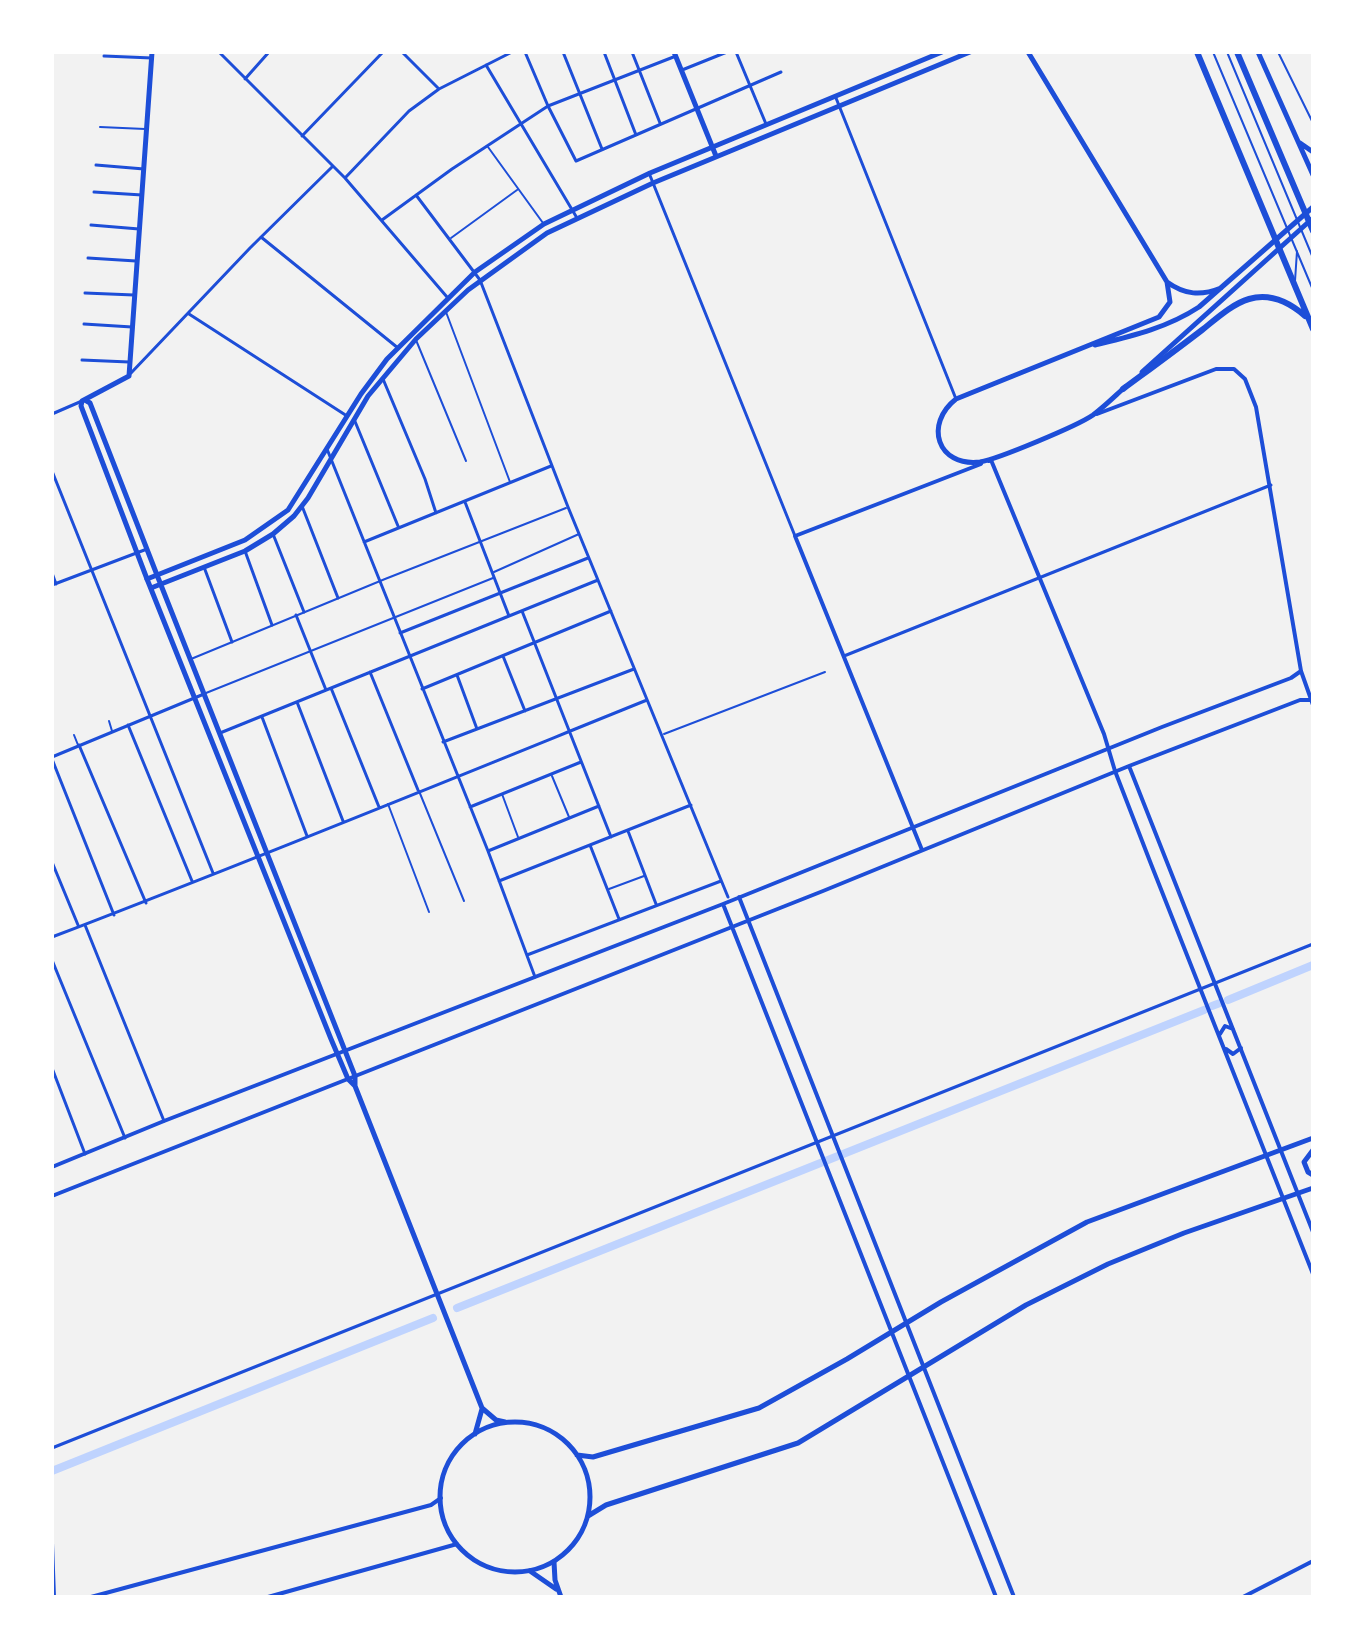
<!DOCTYPE html>
<style>
body{margin:0}
#map{position:relative;width:1365px;height:1649px;overflow:hidden;background:#f2f2f2;font-family:Overpass,sans-serif}
canvas{display:block}
.frame{position:absolute;inset:0;border:54px solid #fff;pointer-events:none}
</style>
<div id="map">
<canvas width="1365" height="1649"></canvas>
<div class="frame"></div>
</div>
<script>
const c = document.querySelector('canvas').getContext('2d');
c.lineJoin = 'round';
function stroke(path, color, width, dash) { c.strokeStyle = color; c.lineWidth = width; c.lineCap = dash ? 'butt' : 'round'; c.setLineDash(dash || []); c.stroke(path); }
const canal = new Path2D(`
 M1228,1000L1313,965
 M1212,1006L1220,1003
 M457,1308L1204,1010
 M52,1471L433,1318`);
const service = new Path2D(`
 M1213,52L1313,290
 M1227,52L1313,258
 M1278,52L1313,123
 M100,127L145,129
 M488,147L543,223
 M451,238L517,190
 M1295,281L1297,251
 M446,312L510,482
 M416,340L466,461
 M494,572L579,534
 M191,659L385,579L566,508
 M206,693L493,578
 M109,721L112,731
 M664,734L825,672
 M74,735L78,745
 M552,776L569,817
 M419,791L464,901
 M502,794L518,837
 M388,804L429,912
 M609,889L644,876`);
const pedestrian = new Path2D(`
 M79,745L146,903`);
const minor = new Path2D(`
 M219,52L345,178L447,297
 M402,52L439,89
 M525,52L548,106L576,161L781,72
 M563,52L602,149
 M604,52L636,135
 M632,52L660,123
 M736,52L766,124
 M104,56L152,58
 M486,65L577,218
 M682,70L727,52
 M245,79L269,52
 M836,98L956,399
 M302,136L383,52
 M96,165L144,169
 M649,173L795,536
 M345,178L409,111L439,89L512,52
 M94,192L142,195
 M416,195L480,280L568,507L728,897
 M382,220L452,169L548,106L676,56
 M91,225L139,229
 M261,237L398,348
 M88,258L136,261
 M85,293L134,295
 M189,314L347,416
 M84,324L132,327
 M82,360L129,362
 M131,373L250,248L333,166
 M383,379L425,479L436,513
 M52,414L82,401
 M354,419L398,526
 M327,449L488,851L535,977
 M52,471L213,873
 M465,502L509,616
 M302,506L338,598
 M273,534L304,612
 M364,542L551,466
 M245,551L272,625
 M204,567L232,642
 M52,573L56,584
 M52,585L147,549
 M522,611L611,837
 M296,615L326,690
 M400,633L588,558
 M503,656L525,711
 M844,656L1271,485
 M370,672L418,790
 M457,675L477,729
 M331,688L379,807
 M422,689L611,611
 M297,702L343,821
 M262,717L307,836
 M128,725L192,881
 M220,733L598,580
 M443,742L634,669
 M52,757L204,694
 M52,759L114,915
 M470,807L581,762
 M628,831L656,904
 M590,845L619,919
 M488,851L599,806
 M52,862L78,925
 M499,881L691,805
 M85,925L164,1121
 M52,937C251,861 449,780 647,700
 M527,955L721,881
 M52,960L125,1138
 M52,1068L85,1154
 M52,1448L1313,944`);
const tertiary = new Path2D(`
 M1097,414L1216,369H1234L1245,379L1256,407L1301,671L1313,705
 M989,461L991,460L1104,734L1115,771L1151,864L1313,1274
 M1129,766L1313,1232
 M922,850L795,536L981,464
 M739,897L1014,1597
 M723,904L996,1597
 M1220,1034L1225,1026L1233,1029
 M1226,1049L1233,1054L1241,1048
 M52,1167L164,1121L723,904L1162,727L1291,678L1301,671
 M52,1196L823,891L1129,766L1300,700H1311
 M52,1543L54,1597
 M91,1597L431,1505L441,1498
 M268,1597L457,1544
 M1243,1597L1313,1561`);
const secondary = new Path2D(`
 M674,52L716,156
 M1028,52L1167,282C1185,295 1201,296 1221,288
 M1095,345C1132,336 1167,328 1199,307L1313,207
 M1142,372L1313,218
 M1125,387C1115,396 1104,407 1093,415C1077,426 998,459 980,462C937,467 924,424 956,399L1159,317L1170,302L1167,282
 M85,400L90,403L157,575
 M147,579L81,406L82,401L129,376L152,52
 M554,1562L555,1580L561,1597
 M530,1571L556,1589`);
const primary = new Path2D(`
 M1258,52L1313,175
 M1300,143L1313,152
 M157,575L355,1076V1086L482,1408L496,1420L505,1422
 M151,588L245,551L273,534L294,516L308,498L368,396L416,339L468,290L547,233L653,183L970,52
 M355,1086L348,1079L331,1039L147,579L245,540L288,510L361,394L387,359L475,272L544,224L650,173L942,52
 M1313,1150L1304,1162L1308,1172L1313,1175
 M440 1497a75 75 0 1 1 150 0a75 75 0 1 1-150 0Z
 M475,1434L482,1409
 M577,1455L593,1457L759,1408L847,1359L941,1302L1087,1222L1313,1138
 M588,1516L606,1505L798,1443L1026,1305L1108,1264L1184,1233L1313,1188`);
const trunk = new Path2D(`
 M1197,52L1313,329
 M1237,52L1313,231
 M1123,389C1150,369 1176,350 1202,330C1216,319 1232,304 1249,299C1270,293 1289,302 1305,316`);
stroke(canal, '#bfd3fe', 8);
stroke(service, '#1d4ed8', 2);
stroke(pedestrian, '#1d4ed8', 3);
stroke(minor, '#1d4ed8', 3);
stroke(tertiary, '#1d4ed8', 4);
stroke(secondary, '#1d4ed8', 5);
stroke(primary, '#1d4ed8', 5);
stroke(trunk, '#1d4ed8', 6);
</script>
